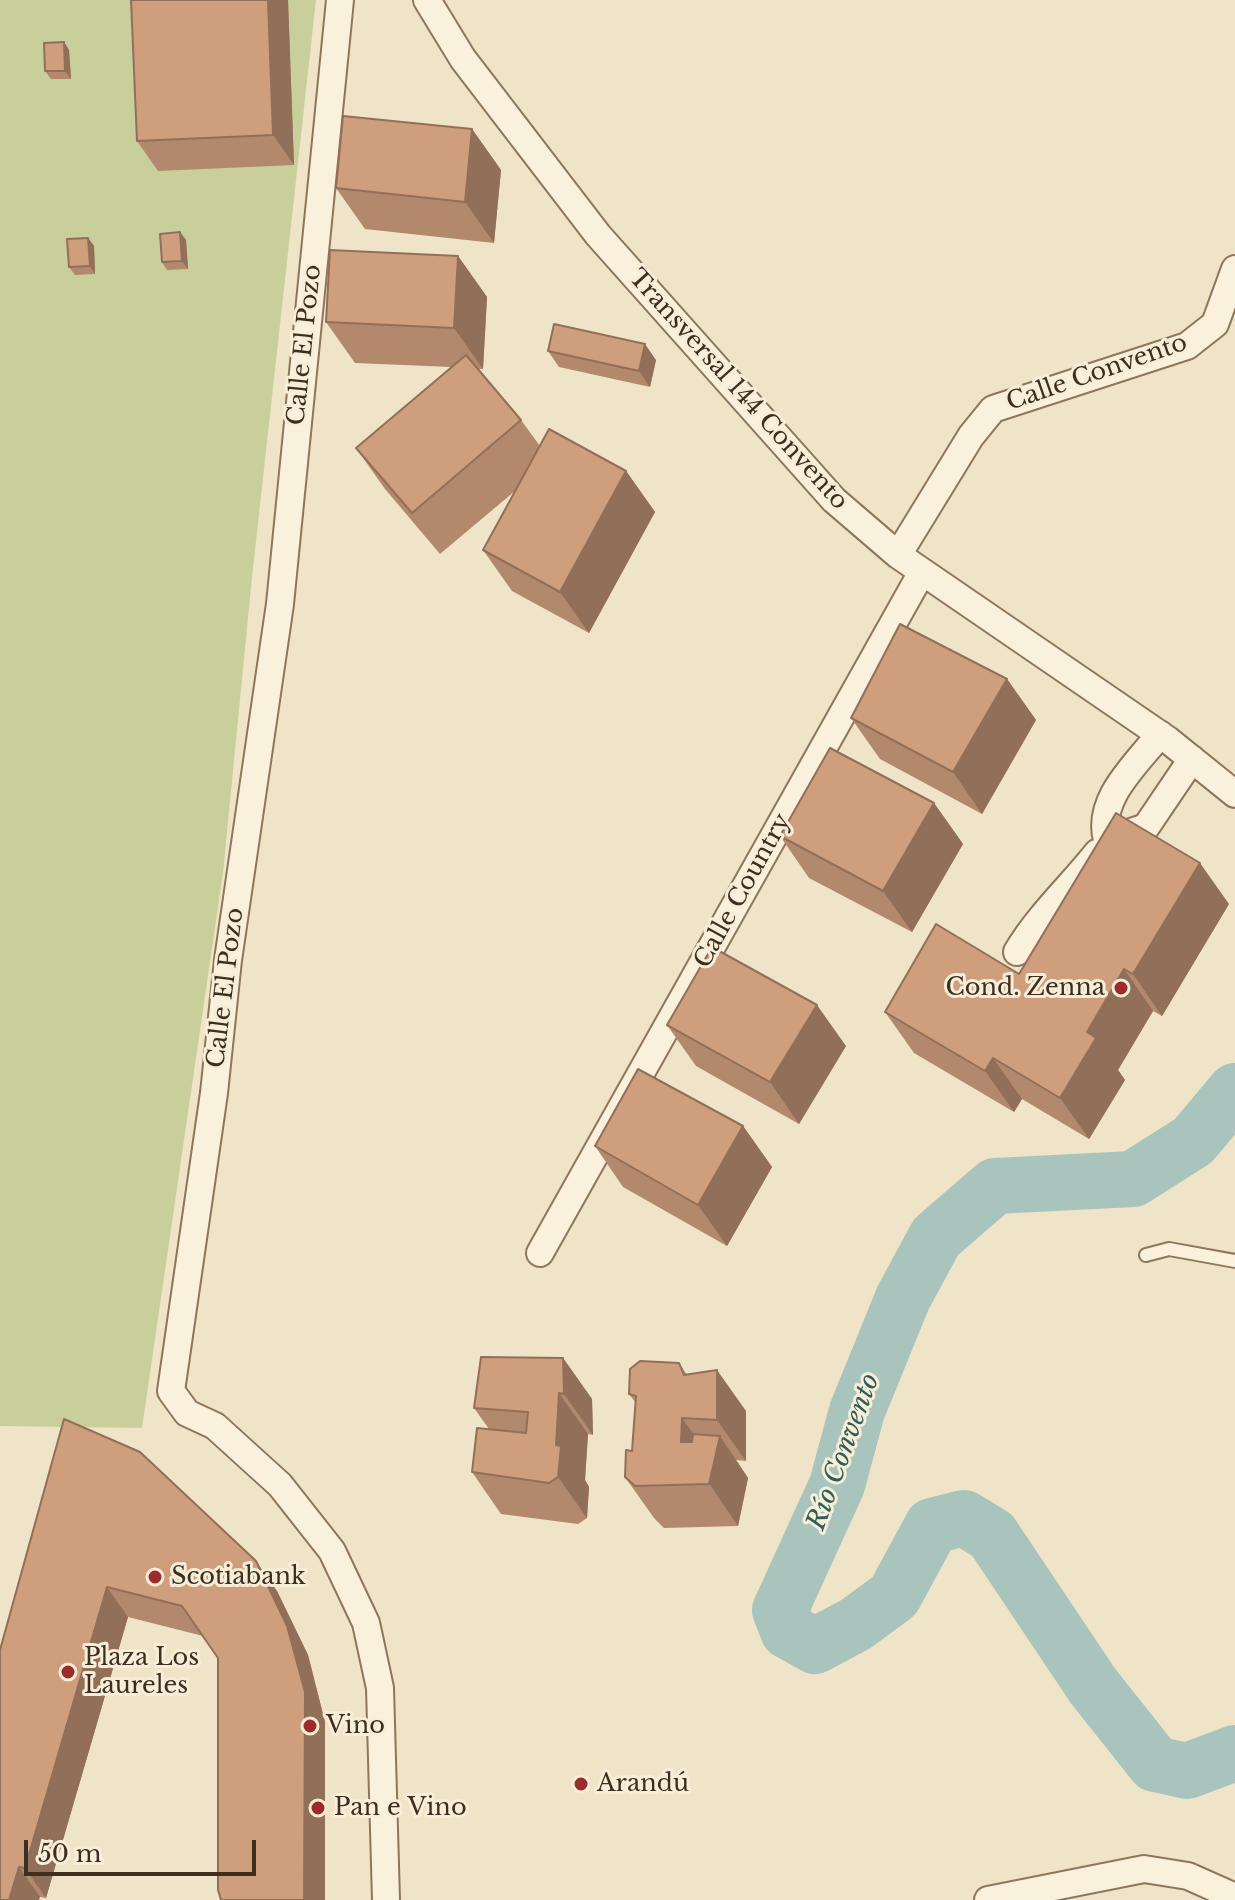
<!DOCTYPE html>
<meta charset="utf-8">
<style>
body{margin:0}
#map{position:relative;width:1235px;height:1900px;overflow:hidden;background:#f0e4c8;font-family:"Libre Baskerville",serif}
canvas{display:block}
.scale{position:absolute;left:24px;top:1840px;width:232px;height:36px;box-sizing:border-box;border:4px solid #3d2e20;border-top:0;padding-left:10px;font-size:24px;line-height:28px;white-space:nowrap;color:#3d2e20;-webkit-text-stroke:6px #f7eed8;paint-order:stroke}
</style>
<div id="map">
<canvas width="1235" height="1900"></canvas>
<div class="scale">50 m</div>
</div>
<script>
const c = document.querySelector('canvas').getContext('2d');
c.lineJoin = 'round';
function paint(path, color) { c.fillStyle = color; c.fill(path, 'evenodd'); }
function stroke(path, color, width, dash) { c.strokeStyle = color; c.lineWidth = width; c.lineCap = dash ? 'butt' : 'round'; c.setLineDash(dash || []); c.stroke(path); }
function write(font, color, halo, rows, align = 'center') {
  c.font = font + ' "Libre Baskerville",serif'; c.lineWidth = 6; c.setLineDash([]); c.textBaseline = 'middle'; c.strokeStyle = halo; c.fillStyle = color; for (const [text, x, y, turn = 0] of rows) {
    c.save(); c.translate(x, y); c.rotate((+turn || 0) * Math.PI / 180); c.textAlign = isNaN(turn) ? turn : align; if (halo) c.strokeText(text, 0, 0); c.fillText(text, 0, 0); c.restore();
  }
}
const green = new Path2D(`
 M0,0H316L252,577L223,873L142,1428L0,1426Z`);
const river = new Path2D(`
 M1235,1091L1193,1141L1133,1179L995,1186L936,1237L903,1298L857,1411L837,1485L780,1610L788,1631L815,1646L856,1624L894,1596L932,1526L964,1518L992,1535L1093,1686L1155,1764L1187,1771L1235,1753`);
const service = new Path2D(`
 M1146,1255L1169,1249L1235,1261`);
const minor = new Path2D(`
 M340,0L280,604L228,960L214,1093L171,1391L187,1413L215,1426L280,1485L332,1551L366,1623L380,1688L386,1900
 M427,0L463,59L598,235L834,500L898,555L1168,740L1235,794
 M898,555L971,436L993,409L1187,346L1215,324L1235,269
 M1160,734C1136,765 1096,799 1107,840L1146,827L1192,759
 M1017,952C1039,915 1070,887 1097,853
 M540,1253L922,572
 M988,1900L1144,1869L1188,1876L1235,1897`);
const wall = new Path2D(`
 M288,0L294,165L158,171L137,141Z
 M64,42L69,50L71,79H51L45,71Z
 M472,129L501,170L494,243L365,229L336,188Z
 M180,232L186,240L188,269L167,270L162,262Z
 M88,238L94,246L95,274L75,275L69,267Z
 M458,256L487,297L483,369H478L521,420L540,446L626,471L655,512L589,633L512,591L483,550L515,491L440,554L385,489L356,448L451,367L355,363L326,322Z
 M548,351L656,360L650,387L559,367Z
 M1007,679L1036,720L982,814L880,759L851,718Z
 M934,803L963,844L912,932L809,878L780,836Z
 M1229,904L1162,1016L1153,1011L1118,1070L1125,1080L1089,1139L1022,1099L1014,1112L914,1053L885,1012L1019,974Z
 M667,1025L846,1046L799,1124L696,1066Z
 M743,1126L772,1167L727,1246L623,1187L595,1146Z
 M563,1358L592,1399L593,1435L588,1434L585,1480L589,1487L587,1518L578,1524L501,1514L472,1472L489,1429L474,1408Z
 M679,1363L687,1375L746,1411V1461L736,1460L748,1478L738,1526L664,1528L654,1518L625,1477L632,1451L636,1403L629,1394Z
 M64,1419L277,1591L308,1655L325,1722V1900H221L218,1658L203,1636L128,1617L46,1898L40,1897L0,1900Z`);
const shadedWall = new Path2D(`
 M268,0H288L294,165L273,135Z
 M64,42L69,50L71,79L65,71Z
 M472,129L501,170L494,243L465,202Z
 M180,232L186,240L188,269L182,261Z
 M88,238L94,246L95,274L90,266Z
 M458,256L487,297L483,369L454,328Z
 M645,344L656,360L650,387L639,371Z
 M626,471L655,512L589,633L560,592Z
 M1007,679L1036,720L982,814L953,772Z
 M934,803L963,844L912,932L883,891Z
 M1200,863L1229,904L1162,1016L1133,974Z
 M1124,969L1153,1011L1118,1070L1125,1080L1089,1139L1060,1098L1087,1032Z
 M817,1005L846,1046L799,1124L770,1082Z
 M993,1058L1022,1099L1014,1112L985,1071Z
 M743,1126L772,1167L727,1246L698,1205Z
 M563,1358L592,1399L593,1435L564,1394Z
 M717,1370L746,1411V1461L717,1420Z
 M559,1393L588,1434L585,1480L589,1487L587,1518L558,1477L556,1445Z
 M682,1418L711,1459L720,1436L748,1478L738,1526L681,1442Z
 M256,1561L277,1591L308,1655L325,1722V1900H304Z
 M107,1587L128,1617L46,1898L25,1868Z
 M19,1867L40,1897L39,1900H9Z`);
const building = new Path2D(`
 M131,0H268L273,135L137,141Z
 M64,42L65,71H45L44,43Z
 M343,116L472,129L465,202L336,188Z
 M180,232L182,261L162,262L160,234Z
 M88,238L90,266L69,267L67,239Z
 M330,250L458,256L454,328L326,322Z
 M554,324L645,344L639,371L548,351Z
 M466,355L521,420L412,513L356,448Z
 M549,429L626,471L560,592L483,550Z
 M900,624L1007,679L953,772L851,718Z
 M830,748L934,803L883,891L780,836Z
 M1116,813L1200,863L1133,974L1124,969L1087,1032L1096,1038L1060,1098L993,1058L985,1071L885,1012L936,924L1019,974Z
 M712,947L817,1005L770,1082L667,1025Z
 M638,1069L743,1126L698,1205L595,1146Z
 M481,1357L563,1358L564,1394L559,1393L556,1445L561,1446L558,1477L549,1483L472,1472L477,1428L526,1433L528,1412L474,1408Z
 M640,1361L679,1363L684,1375L717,1370V1420L682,1418L681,1442H692L693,1434L720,1436L709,1484L635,1486L625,1477L626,1450L632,1451L636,1396L629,1394L630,1369Z
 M64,1419L140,1452L256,1561L287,1626L305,1692L304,1900H221L218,1890V1658L182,1606L107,1587L25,1868L19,1867L9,1900H0V1650Z`);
const markers = [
 [1121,988,8,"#9e2a2b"],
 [155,1577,8,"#9e2a2b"],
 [68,1672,8,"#9e2a2b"],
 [310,1726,8,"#9e2a2b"],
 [581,1784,8,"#9e2a2b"],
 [318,1808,8,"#9e2a2b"]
];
const streetNames = [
 ["Calle El Pozo",305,345,-84],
 ["Calle Convento",1097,373,-19],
 ["Transversal 144 Convento",738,390,48],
 ["Calle Country",743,891,-61],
 ["Calle El Pozo",226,988,-83]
];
const poiNames = [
 ["Cond. Zenna",1105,988,"right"],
 ["Scotiabank",171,1577],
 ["Plaza Los",84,1658],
 ["Laureles",84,1686],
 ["Vino",326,1726],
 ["Arandú",597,1784],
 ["Pan e Vino",334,1808]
];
const waterNames = [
 ["Río Convento",844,1452,-70]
];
paint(green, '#c9cf9b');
stroke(river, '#a9c4bc', 56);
stroke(service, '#8d765c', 16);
stroke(minor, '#8d765c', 30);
stroke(service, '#faf1dc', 12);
stroke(minor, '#faf1dc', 26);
paint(wall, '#b2896c');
paint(shadedWall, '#916f58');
paint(building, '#cf9f7d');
stroke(building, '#916f58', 2);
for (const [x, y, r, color] of markers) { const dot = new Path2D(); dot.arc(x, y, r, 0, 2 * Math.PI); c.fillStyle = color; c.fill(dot); stroke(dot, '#f7eed8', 3); }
write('24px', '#3d2e20', '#f7eed8', streetNames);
write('24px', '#3d2e20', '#f7eed8', poiNames, 'left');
write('italic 26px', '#2f5d5a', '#f7eed8', waterNames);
</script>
